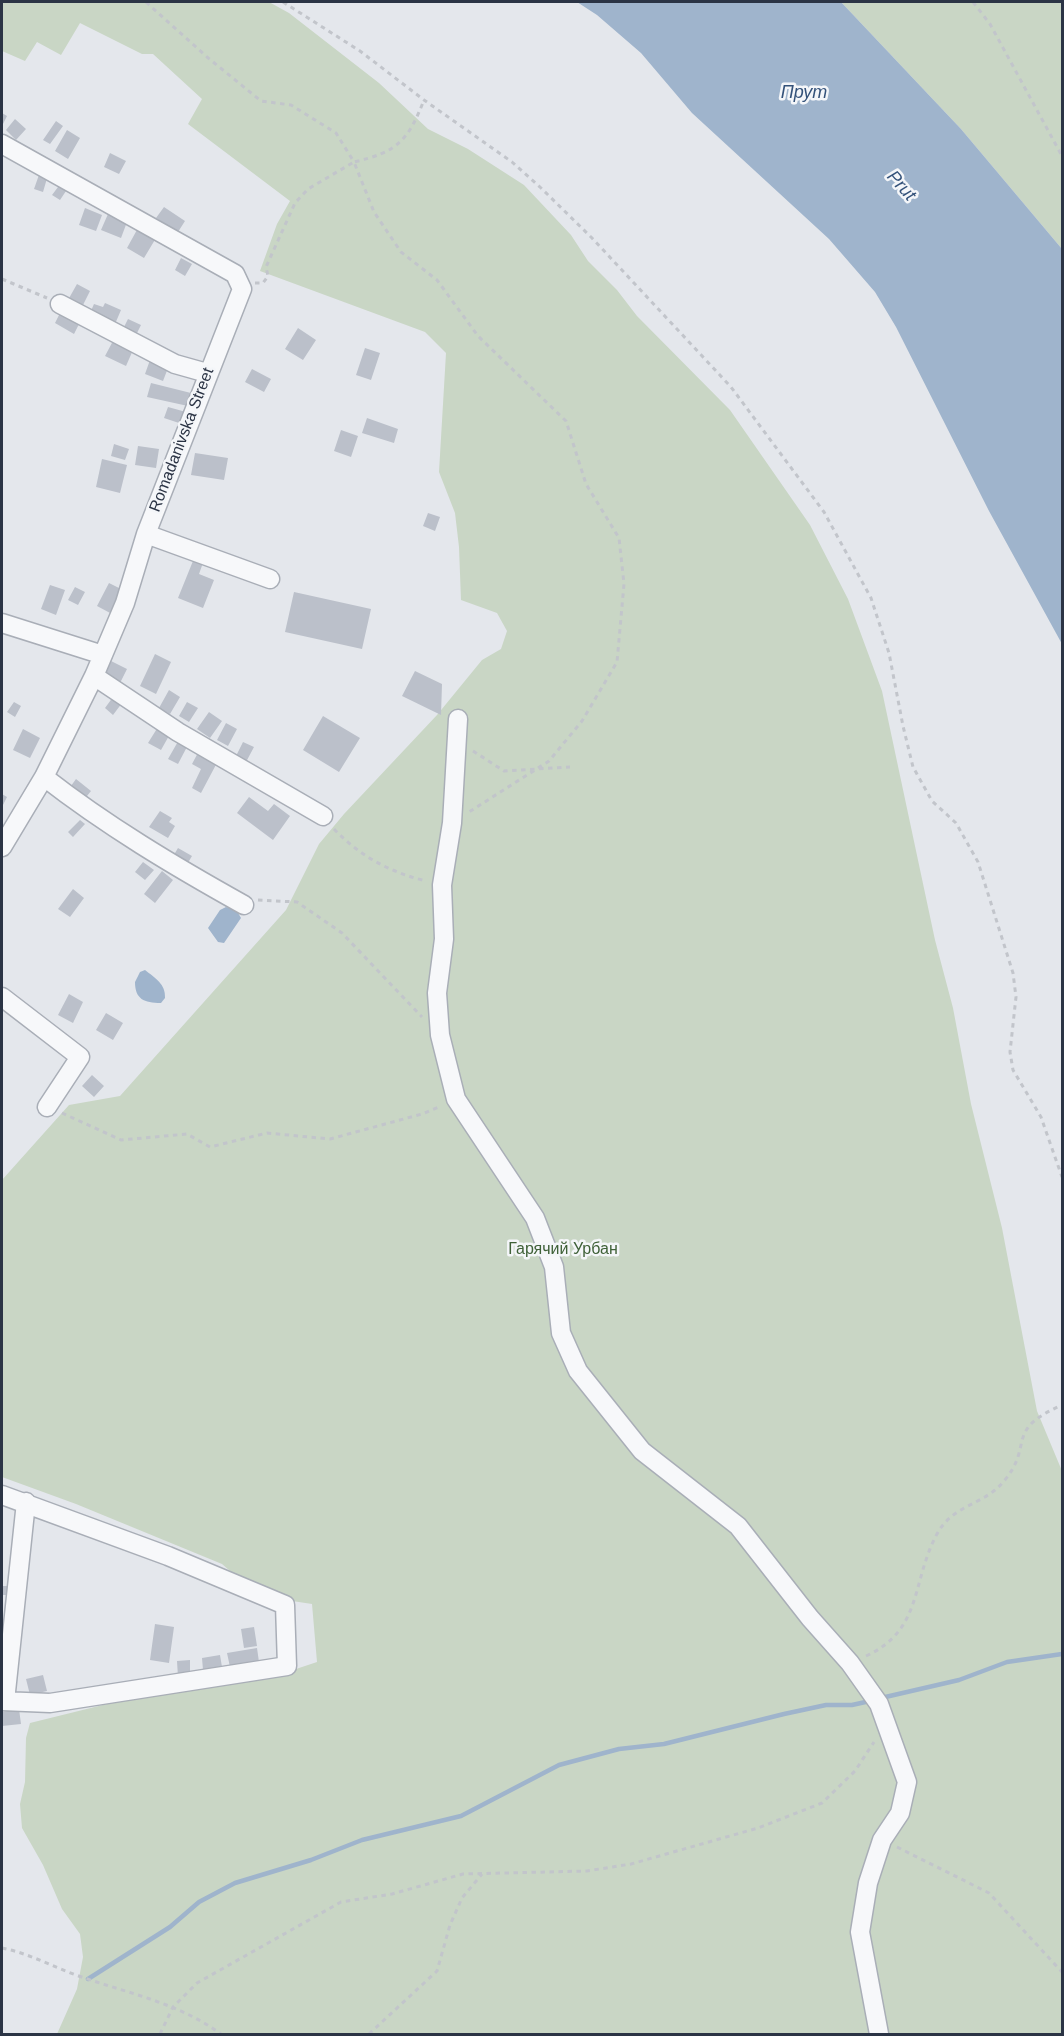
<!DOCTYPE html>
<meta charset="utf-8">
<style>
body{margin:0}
#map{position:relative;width:1064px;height:2036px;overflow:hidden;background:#e4e7ec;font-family:Arial,sans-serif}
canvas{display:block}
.frame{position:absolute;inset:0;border:3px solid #2b3445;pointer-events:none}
</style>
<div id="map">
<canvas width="1064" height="2036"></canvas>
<div class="frame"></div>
</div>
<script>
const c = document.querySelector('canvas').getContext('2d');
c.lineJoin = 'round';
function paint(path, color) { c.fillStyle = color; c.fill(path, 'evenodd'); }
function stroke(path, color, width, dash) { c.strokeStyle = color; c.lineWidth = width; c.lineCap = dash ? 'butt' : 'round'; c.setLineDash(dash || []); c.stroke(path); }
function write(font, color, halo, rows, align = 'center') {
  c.font = font + ' Arial,sans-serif'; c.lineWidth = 5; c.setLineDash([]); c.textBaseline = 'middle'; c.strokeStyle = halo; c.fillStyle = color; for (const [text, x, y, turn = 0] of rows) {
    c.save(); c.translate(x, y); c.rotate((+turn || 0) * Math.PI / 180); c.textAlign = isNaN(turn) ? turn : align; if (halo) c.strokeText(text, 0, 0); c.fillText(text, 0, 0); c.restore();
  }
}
const green = new Path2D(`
 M2,2H269L289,13L379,83L428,129L468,149L524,185L571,235L588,261L617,290L637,316L730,410L810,525L848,599L882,691L935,940L953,1008L971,1104L1002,1228L1037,1411L1062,1471V2034H57L77,1989L83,1957L80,1934L62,1909L43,1865L22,1828L20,1804L25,1782L26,1738L30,1723L119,1701L296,1669L317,1662L312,1604L259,1596L222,1564L76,1504L2,1477V1180L69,1105L120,1096L286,910L319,844L344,814L437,715L482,660L501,649L507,631L497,613L461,600L459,547L455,513L439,472L446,353L425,332L260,271L277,224L290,201L188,124L202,99L153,54H142L80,23L61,55L37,42L25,61L2,51Z
 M841,2H1062V249L961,129Z`);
const water = new Path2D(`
 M577,2H841L961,129L1062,249V644L989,511L896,327L875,292L829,239L692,113L641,53L597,15Z
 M226,907L237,911L241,918L224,943L218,942L208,928L220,910Z
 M145,970C155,978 166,984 165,998L161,1003C144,1003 135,999 135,982L140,972Z`);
const stream = new Path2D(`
 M881,1698L959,1680L1007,1662L1062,1654
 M88,1979L170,1927L199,1902L235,1883L311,1860L362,1840L461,1816L559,1765L619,1749L664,1744L784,1714L826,1705H852L870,1701`);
const building = new Path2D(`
 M2,113L7,116L2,126Z
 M15,119L26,129L16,140L6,130Z
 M56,121L63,126L50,144L43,140Z
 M67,130L80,138L68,159L55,151Z
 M110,153L126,161L119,174L104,167Z
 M40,172L48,175L43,192L34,189Z
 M61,183L68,188L60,200L52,195Z
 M164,207L185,221L178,232L156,218Z
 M85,208L102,215L96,231L79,225Z
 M108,214L127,222L121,238L101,230Z
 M138,228L156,238L144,258L127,248Z
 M181,258L192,264L185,276L175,270Z
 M77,284L90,291L82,307L68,300Z
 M105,303L121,310L115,324L90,313L94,304L103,307Z
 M60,313L79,324L74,334L55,323Z
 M128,319L141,325L137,333L124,327Z
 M298,328L316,340L303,360L285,349Z
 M113,341L133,350L126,366L105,356Z
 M365,348L380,353L371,380L356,375Z
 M150,360L168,368L163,381L145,374Z
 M252,369L271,379L264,392L245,382Z
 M151,383L191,393L188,406L147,397Z
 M168,407L186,412L182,424L164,418Z
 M367,418L398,429L394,443L362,433Z
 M341,430L358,436L351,457L334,451Z
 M114,444L129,449L125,460L111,456Z
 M138,446L159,449L156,468L135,465Z
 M195,453L228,458L224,480L191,475Z
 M102,459L127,465L120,493L96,487Z
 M428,513L440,517L435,531L423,526Z
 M195,556L204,560L199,574L214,580L203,608L178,598Z
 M109,583L123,590L112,614L97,606Z
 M50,585L65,590L56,615L41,609Z
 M75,587L85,592L78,605L68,600Z
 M294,592L371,609L362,649L285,632Z
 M155,654L171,662L156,694L140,686Z
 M109,660L127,669L120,683L102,674Z
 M415,671L442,684L441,715L402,696Z
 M169,690L180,697L170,714L159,708Z
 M113,697L122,703L113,715L105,708Z
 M14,702L21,706L15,717L7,712Z
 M187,702L198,708L189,722L179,716Z
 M209,712L222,721L210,738L197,729Z
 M323,716L360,738L339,772L303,750Z
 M226,723L237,729L228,746L217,740Z
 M158,727L170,734L161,750L148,743Z
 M23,729L40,738L30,758L13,750Z
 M180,738L189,743L178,764L168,759Z
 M243,742L254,747L246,762L236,756Z
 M200,749L219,759L201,793L192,788L201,769L192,764Z
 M76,779L91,791L83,801L68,790Z
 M2,794L7,797L2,807Z
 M249,797L268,811L274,804L290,816L273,840L237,813Z
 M160,811L172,818L169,822L175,826L168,838L149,827Z
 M80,820L85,824L73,837L68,832Z
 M178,848L192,856L186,866L172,858Z
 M143,862L154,870L145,880L135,872Z
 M162,871L173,880L155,903L144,894Z
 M73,889L84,898L70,917L58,909Z
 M69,994L83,1002L73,1023L58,1015Z
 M106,1013L123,1023L113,1040L96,1030Z
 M92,1075L104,1086L94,1097L82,1086Z
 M2,1586H8L7,1595H2Z
 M155,1624L174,1627L169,1663L150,1660Z
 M254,1627L257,1646L244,1648L241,1629Z
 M257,1648L259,1662L230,1667L227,1653Z
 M220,1655L222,1667L203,1670L202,1658Z
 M190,1660V1677H178L177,1661Z
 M43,1675L47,1691L30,1695L26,1679Z
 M19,1709L21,1724L2,1726V1712Z`);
const path = new Path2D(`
 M146,2L207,57L261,101L291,105L336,133L354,162C397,152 408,141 424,100
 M283,2L360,51L424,100L512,162L541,188L592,238L731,387L824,512L871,598L889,653L903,726L913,767L932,801L956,823L978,862L1013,973L1016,997L1010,1052L1013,1070L1041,1117L1062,1177
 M973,2L990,24L1062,156
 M2,279L47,298
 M255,283H263L268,276L266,267L295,203L308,189L354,162L374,212L401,252L437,280L478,336L566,421L586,484L619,538L624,584L617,662L582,721L549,761L469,812
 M473,751L504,771L570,767
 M334,829C360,856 389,872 426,881
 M258,900L297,902L342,933L422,1017
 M62,1113L121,1140L187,1134L210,1147L267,1133L330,1139L422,1114L441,1106
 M866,1656C923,1630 911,1582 937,1534C953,1504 985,1505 1004,1481C1035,1444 1003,1431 1062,1405
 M897,1847L989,1893L1062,1972
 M2,1948C28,1953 51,1966 76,1975C126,1993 177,2002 221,2034
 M160,2034L173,2007L197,1983L341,1902L392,1894L463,1874L587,1871L631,1864L758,1828L822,1803L855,1771L874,1742
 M369,2034L437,1971L450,1925L462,1898L482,1874`);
const minor = new Path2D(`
 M2,144L235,274L242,289L146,534L125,603L94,676L44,777L2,847
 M60,304L175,364L207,373
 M146,534L270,579
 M2,623L103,655
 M94,676L178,732L323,816
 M458,719L452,823L442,885L444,939L437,993L440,1035L456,1099L535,1218L554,1267L561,1333L578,1371L642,1451L738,1526L810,1618L850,1663L879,1704L907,1782L900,1813L882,1840L868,1883L860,1932L879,2034
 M44,777C107,826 174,866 244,905
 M2,997L80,1057L47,1107
 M2,1495L168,1556L285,1605L287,1666L50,1703L2,1701
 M5,1701L26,1502`);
const streetNames = [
 ["Romadanivska Street",182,440,-69]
];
const parkNames = [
 ["Гарячий Урбан",563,1250]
];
const waterNames = [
 ["Прут",804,93],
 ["Prut",901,186,48]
];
paint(green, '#c9d6c5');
paint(water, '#9fb4cc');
stroke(stream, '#9fb4cc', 4.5);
paint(building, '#bbc0ca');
stroke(minor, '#a9aeb7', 21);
stroke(path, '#c2c5cb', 3, [4.5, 4.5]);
stroke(minor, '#f7f8fa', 18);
write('16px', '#2b3445', '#f4f6f9', streetNames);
write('16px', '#3f6138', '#f4f6f9', parkNames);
write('italic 18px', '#34527a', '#f4f6f9', waterNames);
</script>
